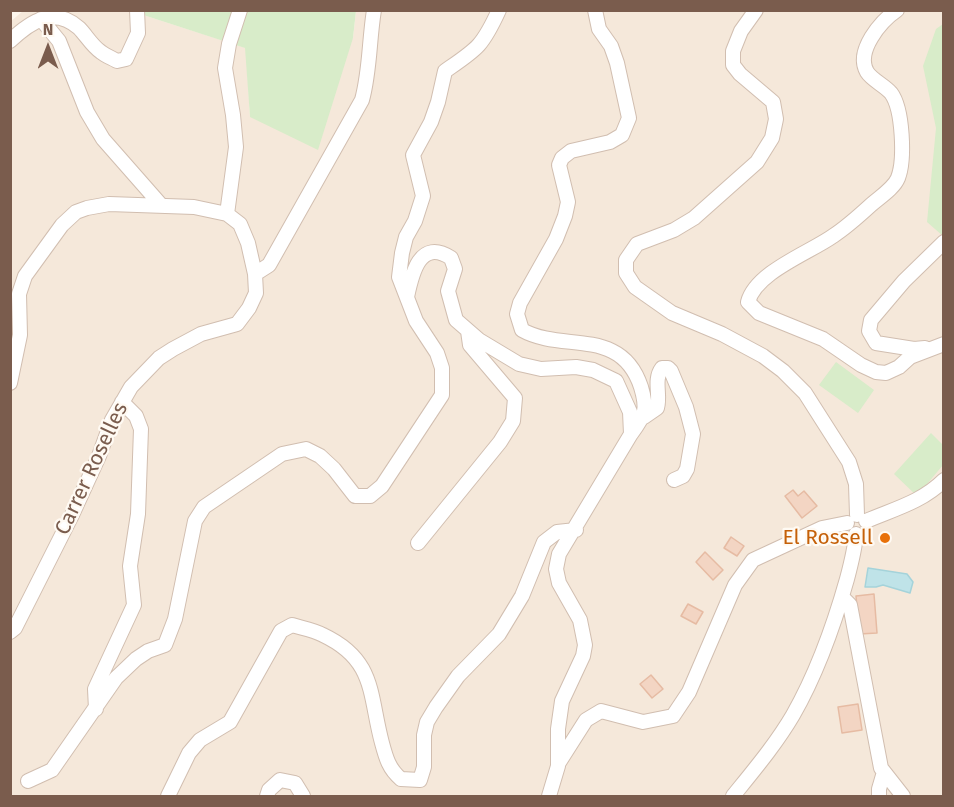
<!DOCTYPE html>
<style>
body{margin:0}
#map{position:relative;width:954px;height:807px;overflow:hidden;background:#fdf6ec;font-family:"Fira Sans",sans-serif}
canvas{display:block}
.frame{position:absolute;inset:0;border:12px solid #7a5c4d;pointer-events:none}
.north{position:absolute;left:18px;top:18px;width:60px;height:60px;-webkit-text-stroke:4px #fffaf3;paint-order:stroke;rotate:0deg;font-size:16px;font-weight:700;line-height:24px;text-align:center;color:#7a5c4d}
.north::after{content:'';display:block;margin:auto;width:21px;height:27px;background:#7a5c4d;clip-path:polygon(50% 0,100% 100%,50% 72%,0 100%)}
</style>
<div id="map">
<canvas width="954" height="807"></canvas>
<div class="frame"></div>
<div class="north">N</div>
</div>
<script>
const c = document.querySelector('canvas').getContext('2d');
c.lineJoin = 'round';
function paint(path, color) { c.fillStyle = color; c.fill(path, 'evenodd'); }
function stroke(path, color, width, dash) { c.strokeStyle = color; c.lineWidth = width; c.lineCap = dash ? 'butt' : 'round'; c.setLineDash(dash || []); c.stroke(path); }
function write(font, color, halo, rows, align = 'center') {
  c.font = font + ' "Fira Sans",sans-serif'; c.lineWidth = 4.5; c.setLineDash([]); c.textBaseline = 'middle'; c.strokeStyle = halo; c.fillStyle = color; for (const [text, x, y, turn = 0] of rows) {
    c.save(); c.translate(x, y); c.rotate((+turn || 0) * Math.PI / 180); c.textAlign = isNaN(turn) ? turn : align; if (halo) c.strokeText(text, 0, 0); c.fillText(text, 0, 0); c.restore();
  }
}
const residential = new Path2D(`
 M23,11H131L246,48L250,117L353,38L356,11H943V796H11L10,22Z`);
const green = new Path2D(`
 M131,11H356L353,38L318,150L250,117L245,48Z
 M943,24V236L927,222L936,128L923,66L936,29Z
 M836,362L874,390L858,413L819,385Z
 M931,433L943,445V465L917,496L894,474Z`);
const water = new Path2D(`
 M868,568L907,574L913,582L910,593L883,585L876,587H865Z`);
const building = new Path2D(`
 M793,490L798,496L804,491L817,506L802,518L785,496Z
 M731,537L744,546L737,556L724,548Z
 M705,552L723,570L713,580L696,562Z
 M874,594L877,633L859,634L856,596Z
 M688,604L703,612L696,624L681,616Z
 M651,675L663,689L652,698L640,684Z
 M858,704L862,730L842,733L838,707Z`);
const minor = new Path2D(`
 M595,10L599,29L611,46L617,63L629,118L622,135L610,142L571,151L562,158L559,165L568,202L565,216L556,239L520,303L517,314L522,330C563,353 621,326 641,387C648,410 645,415 631,434
 M756,10L741,31L733,51V65L740,74L773,102L776,119L772,138L757,162L694,218L674,230L637,244L626,260V273L635,287L672,313L722,334L763,356L783,371L805,393L849,462L856,484L857,515
 M897,10C881,21 855,51 867,72C872,80 884,85 891,93C903,109 905,160 898,178C894,188 880,197 872,204C860,215 847,227 833,236C809,253 756,272 748,302L759,313L823,339L861,365L876,372L886,373L899,367L910,357L944,344
 M41,19L59,41L87,112L103,139L161,205
 M10,41C31,21 54,6 79,28C86,35 92,46 101,52C106,56 112,58 117,61L126,59L138,33L137,10
 M227,214L236,147L233,115L225,68L229,44L240,10
 M255,274L269,265L362,100C370,71 369,41 374,10
 M407,297C412,273 420,238 451,258L455,269L448,291L456,320L479,340L519,364L541,369L576,367L593,370L616,381L630,412L631,434L559,554L556,569L559,583L580,620L585,645L583,656L562,701L558,729V766L549,796
 M925,348L914,349L876,343L869,331L871,320L904,281L944,242
 M10,383L20,335L19,294L25,276L62,225L76,212L87,208L109,204L194,207L227,214L240,224L248,243L255,274L256,293L249,308L237,324L201,334L173,349L159,358L131,387L112,420L99,456L72,515L15,628L10,632
 M644,417L657,408C661,395 653,380 662,368H668L671,371L686,407L693,434L687,469L683,476L674,480
 M866,521C894,509 922,502 944,480
 M418,543L500,442L513,421L515,398L470,345L468,331
 M842,597L850,605L881,768L903,796
 M96,709L95,689L134,605L130,566L138,514L141,429L136,416L122,402
 M558,764L586,720L601,711L643,722L673,716L689,692L735,585L753,560L822,528L847,523
 M28,781L52,770L116,678L136,659L148,651L165,645L175,619L195,521L204,507L282,454L306,449L320,456L334,469L355,496H370L382,486L442,395V368L437,353L416,321L399,277L402,253L406,237L415,221L423,196L413,155L431,122L438,102L445,71C477,49 482,47 499,10
 M168,796L189,753L200,740L230,722L281,631L292,625C302,628 314,630 323,635C376,660 369,695 382,743C386,758 389,769 401,779L420,780L424,767V735L427,722L436,707L458,676L499,634L522,596L544,542L557,532L576,530
 M267,796L269,790L280,780L295,783L303,796
 M733,796C754,770 776,744 793,715C817,673 834,625 847,579C851,564 855,549 856,534
 M879,796V789L884,772`);
const markers = [
 [885,538,6,"#e8710a"]
];
const streetNames = [
 ["Carrer Roselles",92,469,-65]
];
const foodNames = [
 ["El Rossell",873,538]
];
paint(residential, '#f5e8da');
paint(green, '#d8ecc9');
paint(water, '#bfe3e8');
stroke(water, '#a5d3da', 1.5);
paint(building, '#f3d5c3');
stroke(building, '#e6bba3', 1.5);
stroke(minor, '#d1beb0', 16);
stroke(minor, '#fff', 14);
for (const [x, y, r, color] of markers) { const dot = new Path2D(); dot.arc(x, y, r, 0, 2 * Math.PI); c.fillStyle = color; c.fill(dot); stroke(dot, '#fffaf3', 2); }
write('21px', '#7a5c4d', '#fffaf3', streetNames);
write('21px', '#c56008', '#fffaf3', foodNames, 'right');
</script>
